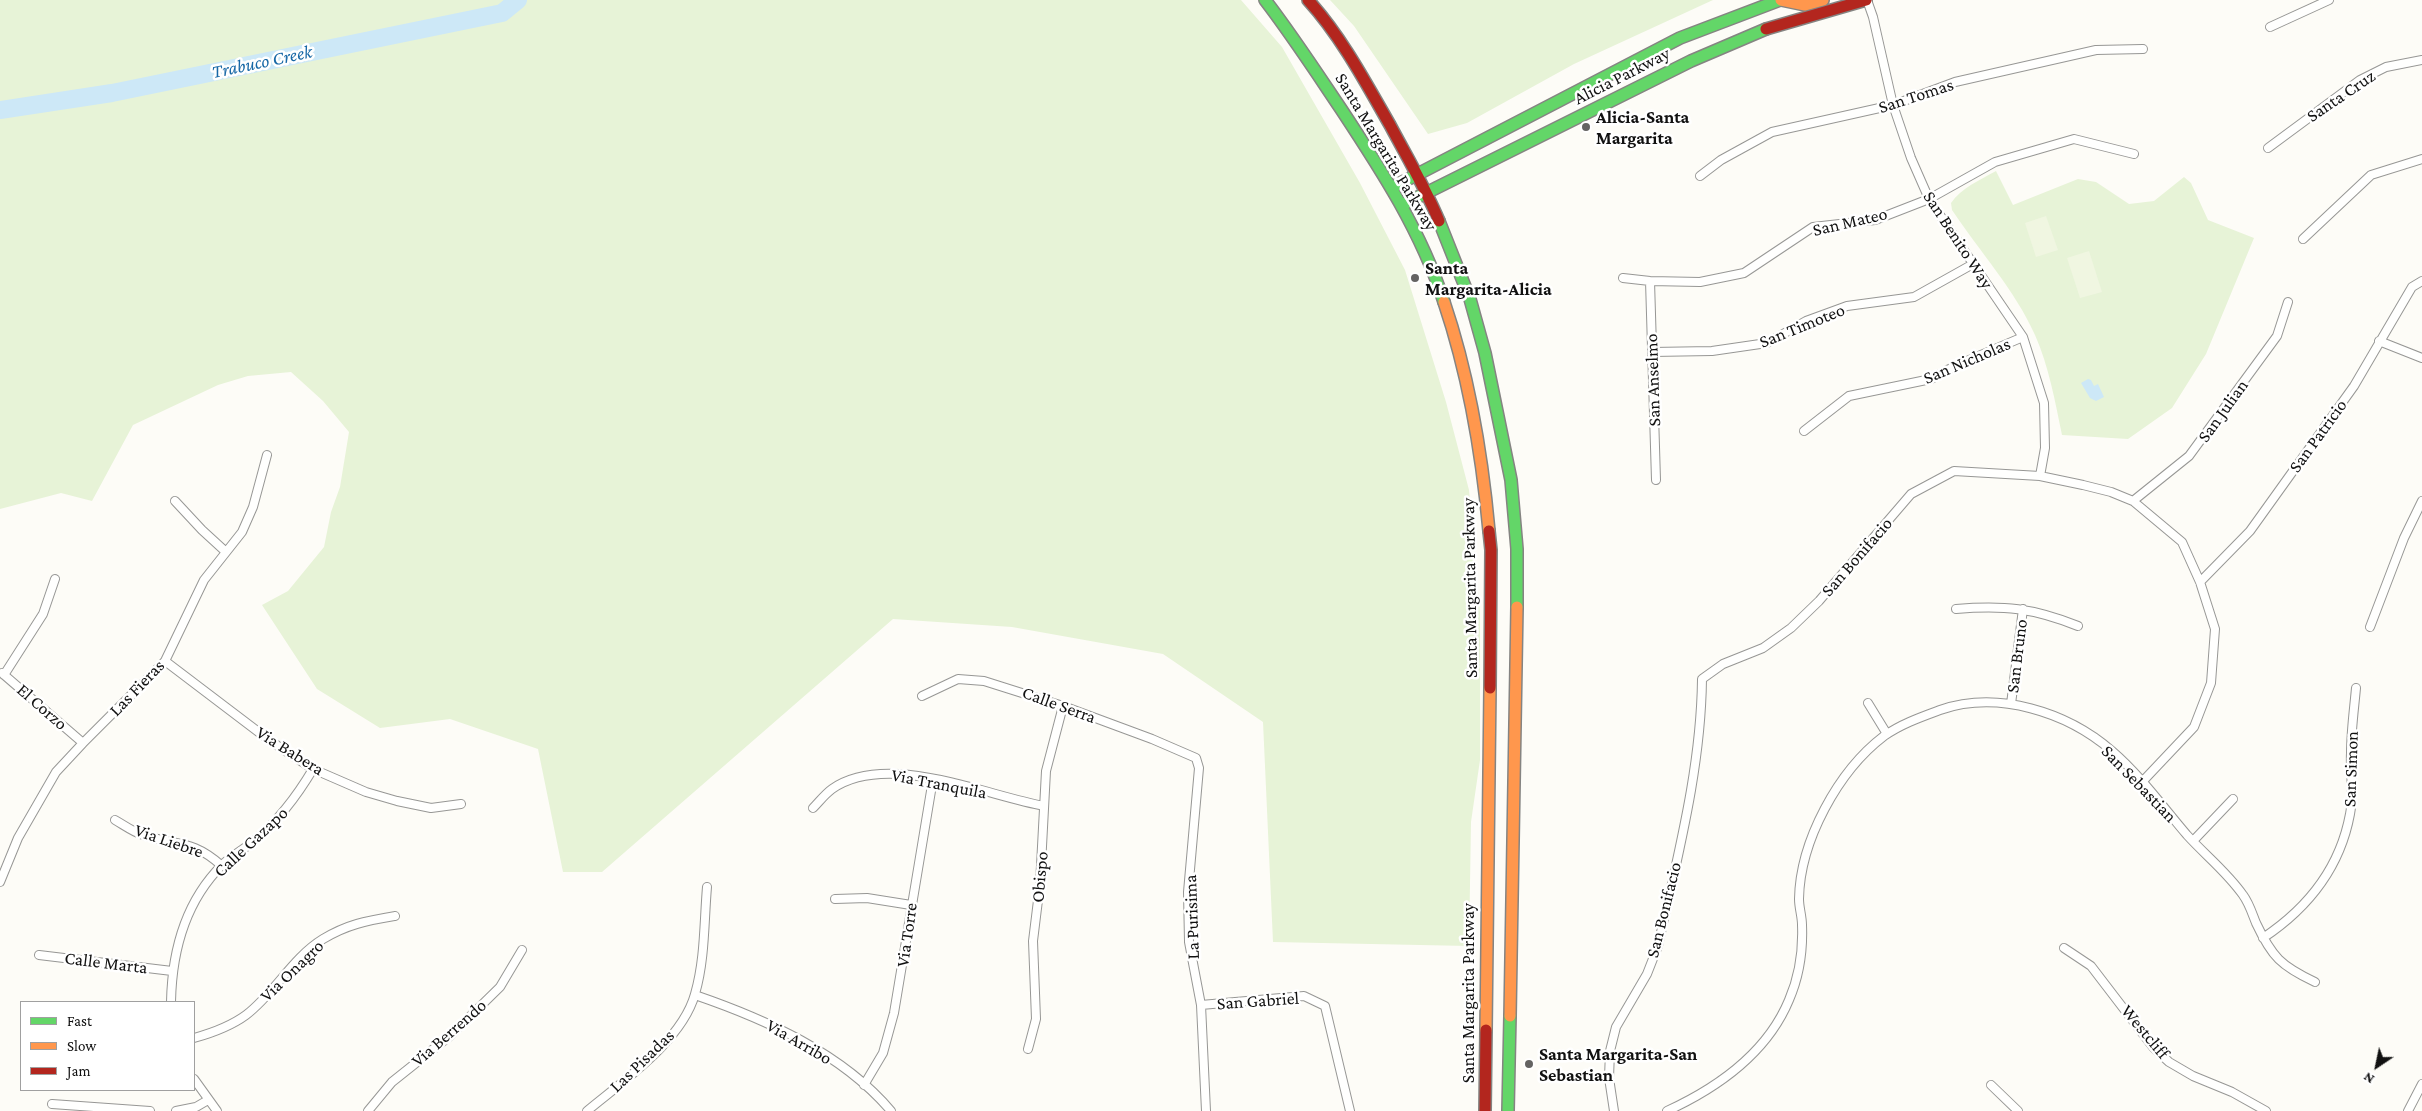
<!DOCTYPE html>
<style>
body{margin:0}
#map{position:relative;width:2422px;height:1111px;overflow:hidden;background:#fdfcf7;font-family:"Crimson Pro",serif}
canvas{display:block}
.legend{position:absolute;left:20px;top:1001px;width:175px;height:90px;box-sizing:border-box;background:#fff;border:1px solid #a0a0a0;margin:0;padding:6px 9px;list-style:none;font-size:15px;color:#111}
.legend li{display:flex;align-items:center;gap:10px;height:25px}
.legend b{width:25px;border:1px solid #a0a0a0}
.north{position:absolute;left:2352px;top:1041px;width:50px;height:50px;-webkit-text-stroke:4px #fff;paint-order:stroke;rotate:214deg;font-size:14px;font-weight:700;line-height:20px;text-align:center;color:#111}
.north::after{content:'';display:block;margin:auto;width:18px;height:22px;background:#111;clip-path:polygon(50% 0,100% 100%,50% 72%,0 100%)}
</style>
<div id="map">
<canvas width="2422" height="1111"></canvas>
<ul class="legend">
<li><b style="height:6px;background:#63d668"></b>Fast</li>
<li><b style="height:6px;background:#ff974d"></b>Slow</li>
<li><b style="height:6px;background:#b3261e"></b>Jam</li>
</ul>
<div class="north">N</div>
</div>
<script>
const c = document.querySelector('canvas').getContext('2d');
c.lineJoin = 'round';
function paint(path, color) { c.fillStyle = color; c.fill(path, 'evenodd'); }
function stroke(path, color, width, dash) { c.strokeStyle = color; c.lineWidth = width; c.lineCap = dash ? 'butt' : 'round'; c.setLineDash(dash || []); c.stroke(path); }
function write(font, color, halo, rows, align = 'center') {
  c.font = font + ' "Crimson Pro",serif'; c.lineWidth = 5; c.setLineDash([]); c.textBaseline = 'middle'; c.strokeStyle = halo; c.fillStyle = color; for (const [text, x, y, turn = 0] of rows) {
    c.save(); c.translate(x, y); c.rotate((+turn || 0) * Math.PI / 180); c.textAlign = isNaN(turn) ? turn : align; if (halo) c.strokeText(text, 0, 0); c.fillText(text, 0, 0); c.restore();
  }
}
const green = new Path2D(`
 M0,0H1241L1282,47L1360,183L1405,270L1446,402L1469,490L1480,613V760L1471,822L1469,946L1273,942L1263,722L1163,654L1012,627L893,619L602,872H563L538,749L450,719L380,728L317,689L262,605L288,591L324,547L331,512L340,487L349,432L323,401L291,372L248,376L218,385L133,425L92,501L61,493L0,509Z
 M1330,0H1713L1574,64L1467,123L1428,134L1354,26Z
 M1996,171L2013,205L2078,179L2096,182L2129,204L2154,201L2184,177L2191,183L2208,220L2254,238L2206,354L2172,408L2128,439L2062,435C2055,401 2049,367 2035,335C2015,290 1980,252 1952,210L1951,203C1961,188 1980,180 1996,171Z`);
const pitch = new Path2D(`
 M2046,216L2058,250L2036,257L2025,223Z
 M2089,251L2102,292L2080,298L2067,258Z`);
const water = new Path2D(`
 M2088,379L2091,380L2094,386L2098,384L2104,397L2096,401L2090,398L2081,383Z`);
const river = new Path2D(`
 M0,110L112,93L502,13L518,0`);
const street = new Path2D(`
 M1867,0L1873,17L1893,105L1911,158L1929,199L2023,337L2044,403L2045,448L2040,476
 M2270,27L2329,0
 M2268,148L2360,80L2386,67L2422,60
 M1700,176L1721,160L1772,132L1893,105L1955,82L2096,50L2143,49
 M2303,239L2371,175L2422,159
 M1623,278L1650,281L1700,282L1744,273L1813,227L1875,220L1929,199L1995,162L2074,139L2134,154
 M1650,281L1656,480
 M2379,341L2422,358
 M1652,352L1712,351L1767,343L1806,321L1847,306L1914,297L1973,264
 M1804,431L1849,396L1931,379L1955,366L2023,337
 M175,501L202,530L226,552
 M2133,501L2189,456L2277,336L2288,302
 M2200,582L2250,531L2354,386L2412,287L2422,281
 M1956,609C2004,605 2033,608 2078,626
 M2370,627L2404,538L2422,501
 M165,661L269,740L313,769L366,792L397,801L431,808L461,804
 M2,673L83,743
 M4,675L43,614L55,579
 M922,696L958,679L984,681L1063,706L1152,739L1196,758L1199,768L1188,892L1189,942L1201,1005L1206,1111
 M1868,703L1887,734
 M2011,704L2023,609
 M813,808C819,802 825,794 832,789C887,751 984,795 1044,806
 M115,820C124,825 133,832 143,835C177,846 192,839 222,866
 M2193,841L2233,799
 M0,882L18,838L56,772L83,743L165,661L204,580L242,532L253,507L267,455
 M835,899L867,898L911,905
 M2263,938C2308,908 2340,868 2350,814C2354,795 2350,772 2351,753C2351,731 2354,710 2356,688
 M2064,948L2091,966L2153,1047L2169,1062L2193,1076L2232,1092L2266,1111
 M39,955L172,971
 M695,995C765,1019 842,1053 891,1111
 M171,1002C172,952 185,902 222,865C232,855 245,849 255,840C280,819 297,796 313,769
 M1201,1005L1304,996L1325,1006L1350,1111
 M194,1038C212,1033 231,1026 246,1015C275,993 292,958 323,939C348,924 366,921 395,916
 M1028,1049L1036,1019L1033,941L1040,884L1046,771L1063,706
 M194,1079L217,1111
 M864,1085L883,1053L894,1013L933,779
 M1991,1085L2018,1111
 M52,1104L150,1111
 M176,1111L196,1107L208,1100
 M368,1111L392,1082L451,1035L500,987L522,950
 M587,1111C623,1081 682,1041 695,994C705,960 704,922 707,887
 M1614,1111L1609,1078L1610,1051L1616,1027L1647,974L1658,946C1677,858 1701,770 1702,679L1723,664L1763,648L1791,628L1819,601L1911,494L1954,471L2040,476L2083,485L2111,492L2133,501L2182,542L2200,582L2215,629L2211,683L2194,727L2142,782
 M1667,1111C1717,1088 1767,1053 1789,1000C1799,977 1803,949 1802,925C1802,916 1799,908 1799,899C1800,841 1838,771 1884,736C1901,724 1921,717 1940,710C1998,690 2067,712 2112,751C2140,775 2163,807 2187,835C2205,855 2227,872 2243,895C2249,903 2252,913 2256,923C2272,957 2281,966 2315,982
 M2408,1111L2422,1084`);
const fast = new Path2D(`
 M1265,0C1292,35 1316,72 1341,109C1382,171 1421,231 1444,302
 M1391,188L1680,38L1780,0
 M1402,205L1691,61L1766,29
 M1439,221L1470,299L1485,353L1511,480L1517,549V607
 M1508,1111L1510,1016`);
const slow = new Path2D(`
 M1781,0L1805,5L1823,0
 M1444,302C1469,376 1482,454 1489,531
 M1510,1016L1517,607
 M1486,1030L1490,688`);
const jam = new Path2D(`
 M1308,0C1341,36 1366,83 1390,125C1407,157 1425,187 1439,221
 M1766,29L1866,0
 M1489,531L1491,550L1490,688
 M1485,1111L1486,1030`);
const markers = [
 [1586,127,5,"#646362"],
 [1415,278,5,"#646362"],
 [1529,1064,5,"#646362"]
];
const streetNames = [
 ["Alicia Parkway",1622,76,-27],
 ["San Tomas",1916,96,-18],
 ["Santa Cruz",2341,96,-34],
 ["Santa Margarita Parkway",1386,152,59],
 ["San Mateo",1850,222,-13],
 ["San Benito Way",1958,240,57],
 ["San Timoteo",1802,326,-22],
 ["San Nicholas",1967,361,-23],
 ["San Anselmo",1653,380,-92],
 ["San Julian",2223,411,-54],
 ["San Patricio",2318,436,-54],
 ["San Bonifacio",1857,557,-49],
 ["Santa Margarita Parkway",1470,588,-91],
 ["San Bruno",2017,656,-83],
 ["Las Fieras",137,688,-46],
 ["Calle Serra",1059,705,20],
 ["El Corzo",42,707,41],
 ["Via Babera",290,751,32],
 ["San Simon",2351,769,-88],
 ["Via Tranquila",939,784,11],
 ["San Sebastian",2139,784,46],
 ["Via Liebre",169,841,19],
 ["Calle Gazapo",251,842,-43],
 ["Obispo",1040,877,-85],
 ["San Bonifacio",1664,910,-76],
 ["La Purisima",1192,917,-92],
 ["Via Torre",907,935,-82],
 ["Calle Marta",106,963,7],
 ["Via Onagro",292,971,-44],
 ["Santa Margarita Parkway",1468,993,-90],
 ["San Gabriel",1258,1001,-4],
 ["Westcliff",2145,1032,50],
 ["Via Berrendo",449,1033,-41],
 ["Via Arribo",799,1042,30],
 ["Las Pisadas",642,1061,-44]
];
const poiNames = [
 ["Alicia-Santa",1596,117],
 ["Margarita",1596,138],
 ["Santa",1425,268],
 ["Margarita-Alicia",1425,289],
 ["Santa Margarita-San",1539,1054],
 ["Sebastian",1539,1075]
];
const waterNames = [
 ["Trabuco Creek",262,62,-12]
];
paint(green, '#e7f3d7');
paint(pitch, '#f0f6e1');
paint(water, '#cde8f7');
stroke(river, '#cde8f7', 18);
stroke(street, '#979795', 10);
stroke(fast, '#858482', 14);
stroke(slow, '#858482', 14);
stroke(jam, '#858482', 14);
stroke(street, '#fffffe', 8);
stroke(fast, '#63d668', 11);
stroke(slow, '#ff974d', 11);
stroke(jam, '#b3261e', 11);
for (const [x, y, r, color] of markers) { const dot = new Path2D(); dot.arc(x, y, r, 0, 2 * Math.PI); c.fillStyle = color; c.fill(dot); stroke(dot, '#fff', 2); }
write('18px', '#111', '#fff', streetNames);
write('bold 18px', '#111', '#fff', poiNames, 'left');
write('italic 19px', '#1768a6', '#fff', waterNames);
</script>
